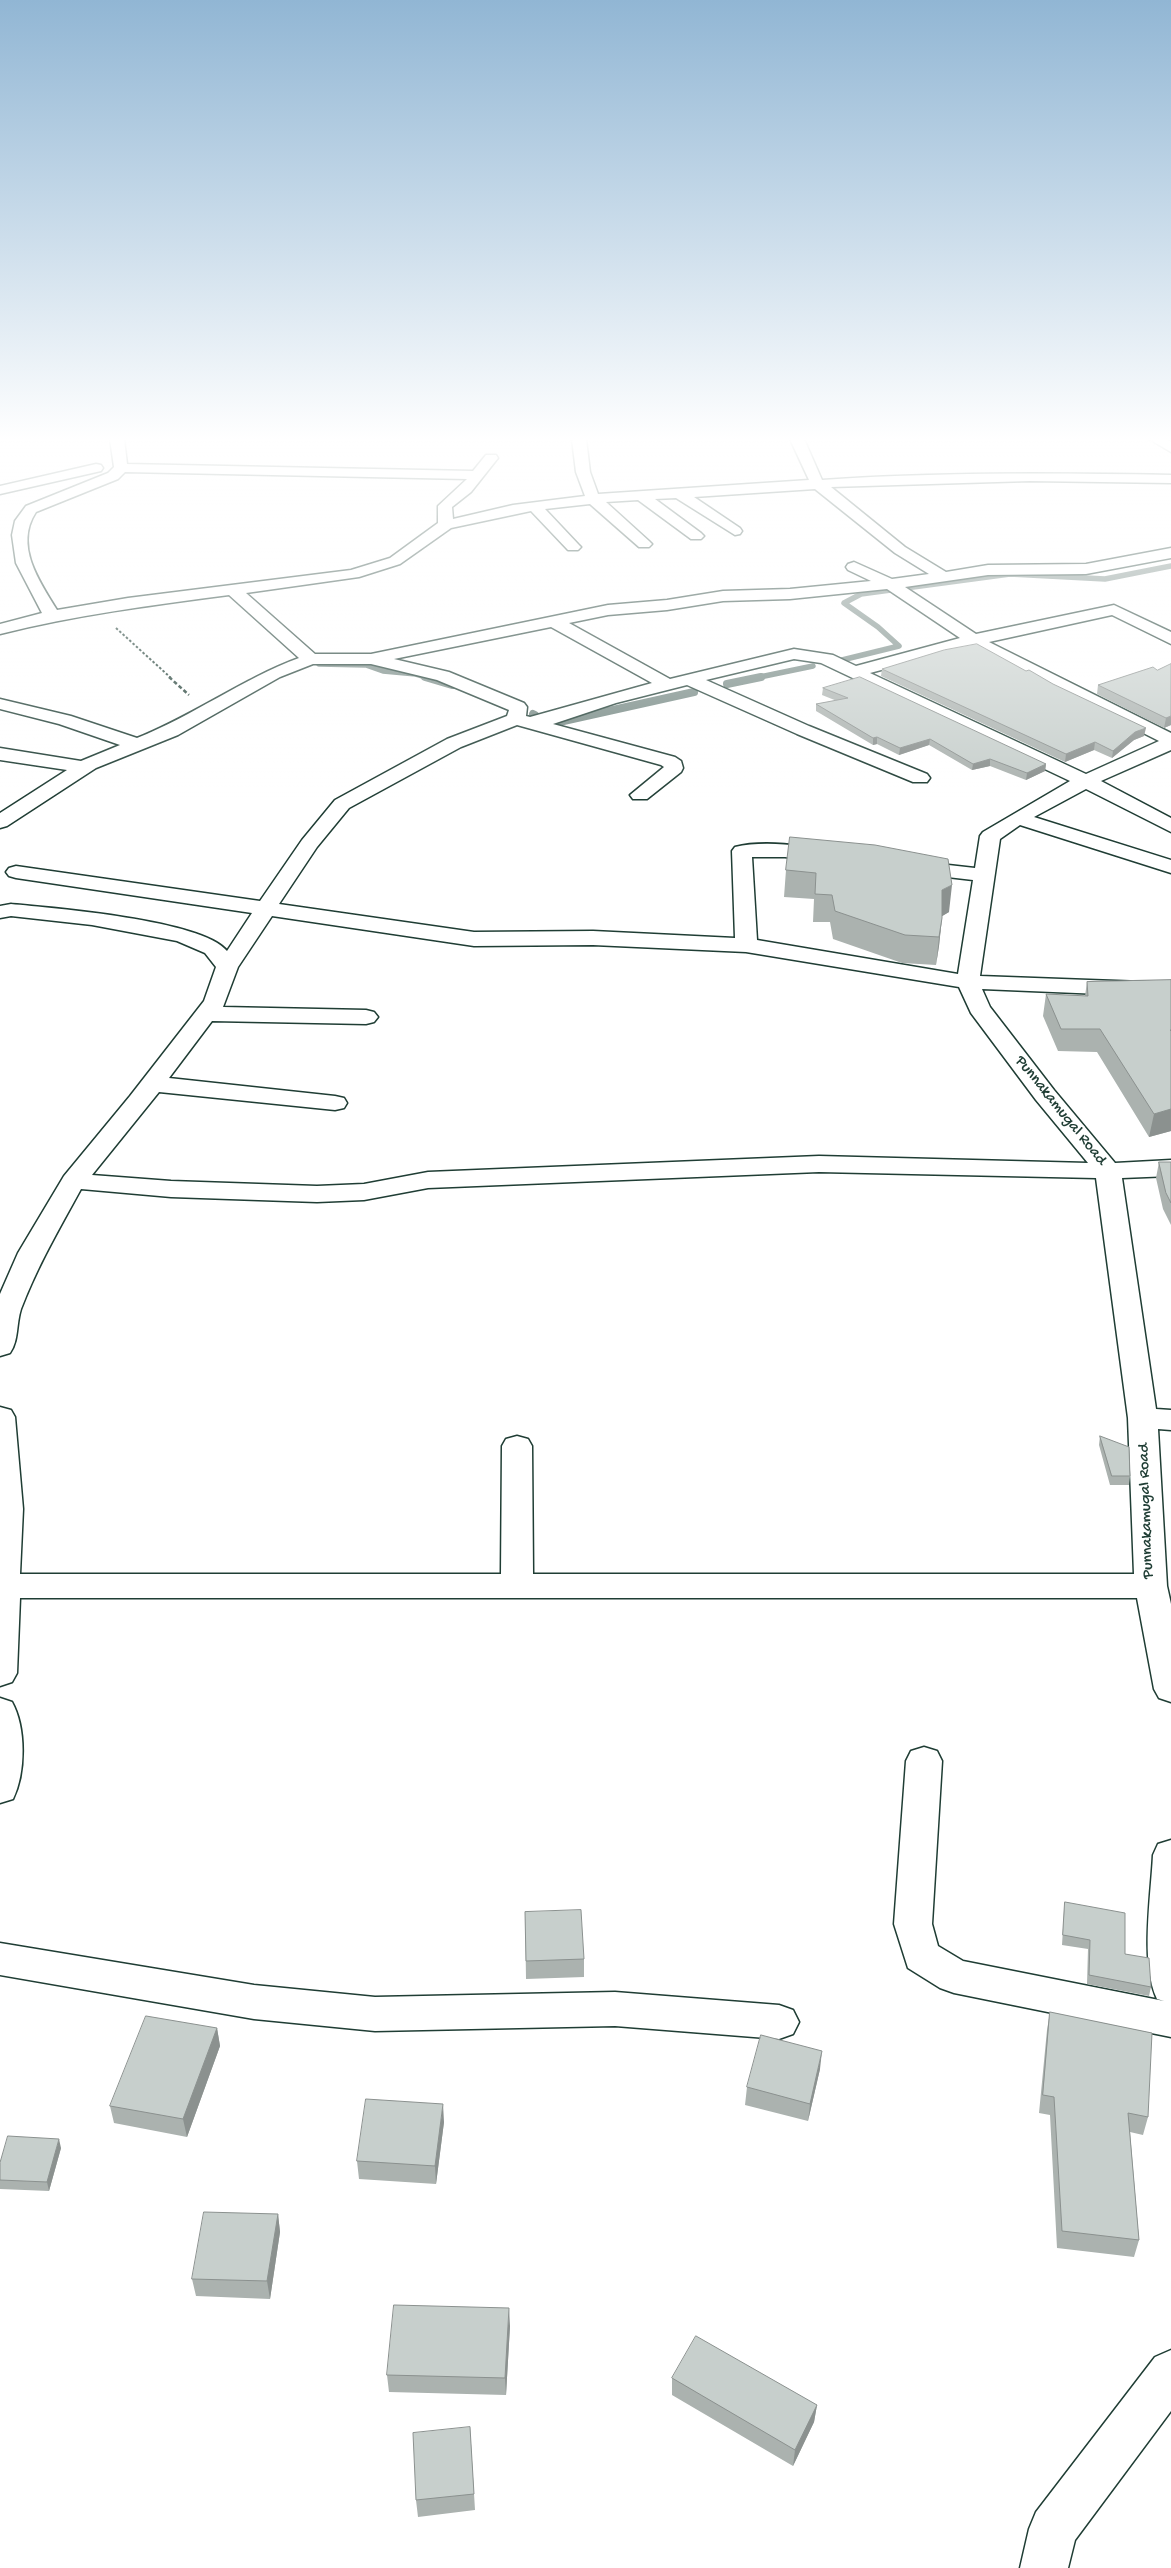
<!DOCTYPE html>
<style>
body{margin:0}
canvas{display:block;background:#fff}
</style>
<canvas width="1171" height="2568"></canvas>
<script>
const c = document.querySelector('canvas').getContext('2d');
c.lineJoin = 'round';
function stroke(path, color, width, dash) { c.strokeStyle = color; c.lineWidth = width; c.lineCap = dash ? 'butt' : 'round'; c.setLineDash(dash || []); c.stroke(path); }
function paint(path, color) { c.fillStyle = color; c.fill(path, 'evenodd'); }
function write(font, color, halo, rows, align = 'center') {
  c.font = font + ' "Gochi Hand",sans-serif'; c.lineWidth = 4; c.setLineDash([]); c.textBaseline = 'middle'; c.strokeStyle = halo; c.fillStyle = color; for (const [text, x, y, turn = 0] of rows) {
    c.save(); c.translate(x, y); c.rotate((+turn || 0) * Math.PI / 180); c.textAlign = isNaN(turn) ? turn : align; if (halo) c.strokeText(text, 0, 0); c.fillText(text, 0, 0); c.restore();
  }
}
const streamFar1 = new Path2D(`
 M899,646L878,627L844,603L861,594L1010,574L1105,579L1171,566
 M842,660L899,646
 M319,664L366,665L383,671L416,674L429,678
 M755,678L813,666`);
const stream = new Path2D(`
 M425,677L452,685
 M727,684L761,677
 M533,714L535,715
 M559,722L694,692`);
const pathFar1 = new Path2D(`
 M116,628L171,678`);
const path = new Path2D(`
 M169,677L189,695`);
const minor = new Path2D(`
 M110,439H124L127,464L473,471L486,455H496L498,458L471,492L452,507L453,519L513,505L585,496L576,472L572,439H586L590,472L598,494L809,480L790,439H804L822,480C938,472 1055,473 1171,475V483L1030,481L831,487L905,547L946,572L988,565L1086,564L1171,548V558L1086,574L988,575L905,587L976,634L1114,605L1171,632V644L1112,615L989,642L1171,733V750L1101,781L1171,818V832L1086,789L1034,817L1171,860V873L1020,825L1000,839L980,976L1171,983V997L982,989L990,1007L1054,1090L1115,1163L1171,1160V1176L1122,1178L1156,1409L1171,1410V1430L1158,1429L1167,1586L1171,1604V1702L1159,1698L1154,1689L1137,1598H20L17,1673L12,1682L0,1686V1407L11,1410L15,1417L23,1509L20,1574H501L502,1446L506,1439L517,1436L528,1439L532,1446L533,1574H1134L1128,1418L1096,1178L819,1172L428,1188L364,1200L317,1202L171,1197L81,1189C59,1229 37,1267 21,1309C16,1324 19,1340 10,1353L0,1356V1294L18,1253L64,1176L130,1096L204,1001L216,967L205,953L177,941L92,925L11,916L0,918V906L11,904C53,908 203,920 227,951L252,913L16,878L9,876L6,872L9,868L16,866L260,901L302,840L335,800L447,739L507,716L509,710L437,680L371,664H313L280,677L178,735L96,768L7,826L0,828V813L67,770L0,760V748L81,761L120,745L59,724L0,709V699L71,716L137,738C193,716 242,679 299,658L229,595C152,605 76,615 0,634V624L42,613L16,563L12,535L15,521L26,506L108,473L114,467ZM125,472L467,479L438,506V523L390,558L351,570L128,598L57,610C39,581 14,545 36,512L118,479ZM815,489L895,553L929,574L892,579L854,562L848,564L846,567L848,570L871,581L790,589L723,591L667,600L608,605L371,654H315L246,593L359,577L400,564L451,528L531,511L568,550H578L581,547L578,544L545,509L590,504L639,547H649L652,544L649,541L606,502L638,500L691,539H701L704,536L701,533L655,499L676,498L735,535L740,534L742,531L740,528L694,497ZM887,589L960,638L856,666L833,655L794,649L670,679L569,623L608,615L667,610L723,601L790,599ZM551,627L652,683L530,717L526,716L527,707L524,703L449,672L394,659ZM971,646L1159,741L1086,774L870,673ZM794,659L821,663L1070,781L983,832L980,836L975,868L913,861L906,863L903,867L906,871L913,873L973,880L958,974L757,940L752,857H785L826,862L833,860L836,856L833,852C806,845 762,840 735,847L732,851L735,938L593,931L474,932L279,904L317,847L349,808L461,747L517,725L661,765L664,767L630,795L633,799H647L681,772L683,768L681,761L675,757L553,724L616,703L687,685L797,734L913,782H927L930,778L927,774L809,726L706,680ZM272,916L474,946L593,945L746,952L959,987L971,1013L1036,1100L1088,1163L819,1156L428,1172L364,1184L317,1186L171,1181L92,1175L159,1092L335,1110L344,1108L347,1103L344,1098L335,1096L169,1078L212,1021L366,1024L374,1022L378,1017L374,1012L366,1010L223,1007L238,967Z
 M1149,439H1166L1171,442V452Z
 M96,464L101,465L103,468L101,471L0,494V486Z
 M0,1698L12,1702C26,1727 26,1773 13,1799L0,1803Z
 M924,1747L937,1751L942,1761L932,1924L938,1946L963,1961L1164,2001L1157,1999C1140,1963 1151,1896 1153,1855L1158,1844L1171,1840V2037L954,1993L940,1988L908,1968L894,1924L906,1761L911,1751Z
 M0,1943L254,1985L375,1997L615,1992L779,2005L793,2010L799,2022L793,2034L779,2039L615,2026L375,2031L254,2019L0,1975Z
 M1171,2350V2411L1075,2540L1068,2568H1020L1029,2529L1036,2512L1155,2357Z`);
const wall = new Path2D(`
 M882,669L1144,736L1134,740L1112,758L1094,750L1065,762L881,676Z
 M1157,670L1171,725L1164,728L1097,694L1098,685Z
 M823,688L1046,764L1045,771L1026,780L990,766L972,770L929,745L899,755L877,744L873,745L816,711V704L837,701L822,695Z
 M790,837L949,912L942,916L939,946L936,965L902,963L833,939L830,922H813L814,899L784,897L786,870Z
 M1171,980V1131L1149,1137L1097,1052L1058,1051L1043,1016L1046,994L1085,996L1087,982Z
 M1159,1162H1171V1225L1163,1209L1156,1178Z
 M1100,1436L1130,1476L1129,1485H1110L1099,1445Z
 M1065,1902L1125,1954L1151,1987L1149,1996L1087,1984L1088,1949L1062,1945L1064,1911Z
 M525,1912L584,1959V1977L526,1979Z
 M1050,2012L1148,2117L1143,2135L1130,2132L1139,2240L1134,2257L1057,2248L1050,2115L1039,2113L1047,2030Z
 M217,2028L220,2046L187,2137L114,2123L110,2106Z
 M820,2069L808,2121L745,2105L747,2087Z
 M444,2122L436,2184L359,2179L357,2161Z
 M61,2148L49,2191L0,2189V2163Z
 M278,2214L280,2232L270,2299L196,2296L192,2279Z
 M510,2326L506,2395L389,2392L387,2375Z
 M672,2378L817,2405L814,2422L793,2466L672,2395Z
 M470,2427L475,2510L418,2517L416,2500Z`);
const shadedWall = new Path2D(`
 M1171,716V725L1164,728L1166,718Z
 M1146,728L1144,736L1134,740L1112,758L1113,751L1135,732Z
 M877,737V744L873,745V738Z
 M930,739L929,745L899,755L900,748Z
 M1095,742L1094,750L1065,762L1066,754Z
 M990,759V766L972,770L973,764Z
 M1046,764L1045,771L1026,780L1027,773Z
 M952,885L949,912L939,918L942,890Z
 M942,918L939,946L936,965L939,937Z
 M1171,1109V1131L1149,1137L1154,1114Z
 M217,2028L220,2046L187,2137L183,2119Z
 M822,2051L820,2069L808,2121L810,2104Z
 M443,2104L444,2122L436,2184L435,2166Z
 M59,2139L61,2148L49,2191L47,2182Z
 M278,2214L280,2232L270,2299L267,2281Z
 M509,2308L510,2326L506,2395L505,2378Z
 M817,2405L814,2422L793,2466L795,2450Z`);
const building = new Path2D(`
 M977,644L1026,671L1029,670L1053,684L1146,728L1135,732L1113,751L1095,742L1066,754L882,669L944,650Z
 M1171,664V716L1166,718L1098,685L1153,667L1157,670Z
 M860,677L1046,764L1027,773L990,759L973,764L930,739L900,748L877,737L873,738L816,704L848,698L823,688Z
 M790,837L875,845L948,859L952,885L942,890V918L939,937L905,935L835,911L832,895L815,894L816,873L786,870Z
 M1171,980V1030H1170L1171,1031V1109L1154,1114L1100,1029H1061L1046,994L1088,996L1087,982Z
 M1159,1162H1171V1203L1166,1193Z
 M1100,1436L1129,1447L1130,1476H1112Z
 M1065,1902L1125,1913V1954L1149,1958L1151,1987L1089,1975L1090,1940L1063,1935Z
 M581,1910L584,1959L526,1961L525,1912Z
 M1050,2012L1152,2033L1148,2117L1128,2113L1139,2240L1062,2231L1054,2097L1043,2095Z
 M146,2016L217,2028L183,2119L110,2106Z
 M761,2035L822,2051L810,2104L747,2087Z
 M366,2099L443,2104L435,2166L357,2161Z
 M8,2136L59,2139L47,2182L0,2180V2163Z
 M204,2212L278,2214L267,2281L192,2279Z
 M394,2305L509,2308L505,2378L387,2375Z
 M696,2336L817,2405L795,2450L672,2378Z
 M470,2427L474,2494L416,2500L413,2433Z`);
const streetNames = [
 ["Punnakamugal Road",1060,1111,51],
 ["Punnakamugal Road",1147,1511,-92]
];
stroke(streamFar1, '#758883', 5.5);
stroke(stream, '#758883', 8);
stroke(minor, '#1f3d34', 3);
stroke(pathFar1, '#1f3d34', 2, [2.5, 2]);
stroke(path, '#1f3d34', 2.5, [4, 2.5]);
paint(minor, '#fff');
paint(wall, '#abb2af');
paint(shadedWall, '#8b918f');
paint(building, '#c7cfcc');
stroke(building, '#8b918f', 1);
const sky = c.createLinearGradient(0, 0, 0, 799);
sky.addColorStop(0, '#91b6d4');
sky.addColorStop(0.55, '#fff');
sky.addColorStop(1, '#ffffff00');
c.fillStyle = sky;
c.fillRect(0, 0, 1171, 799);
write('16px', '#1f3d34', '#fff', streetNames);
</script>
